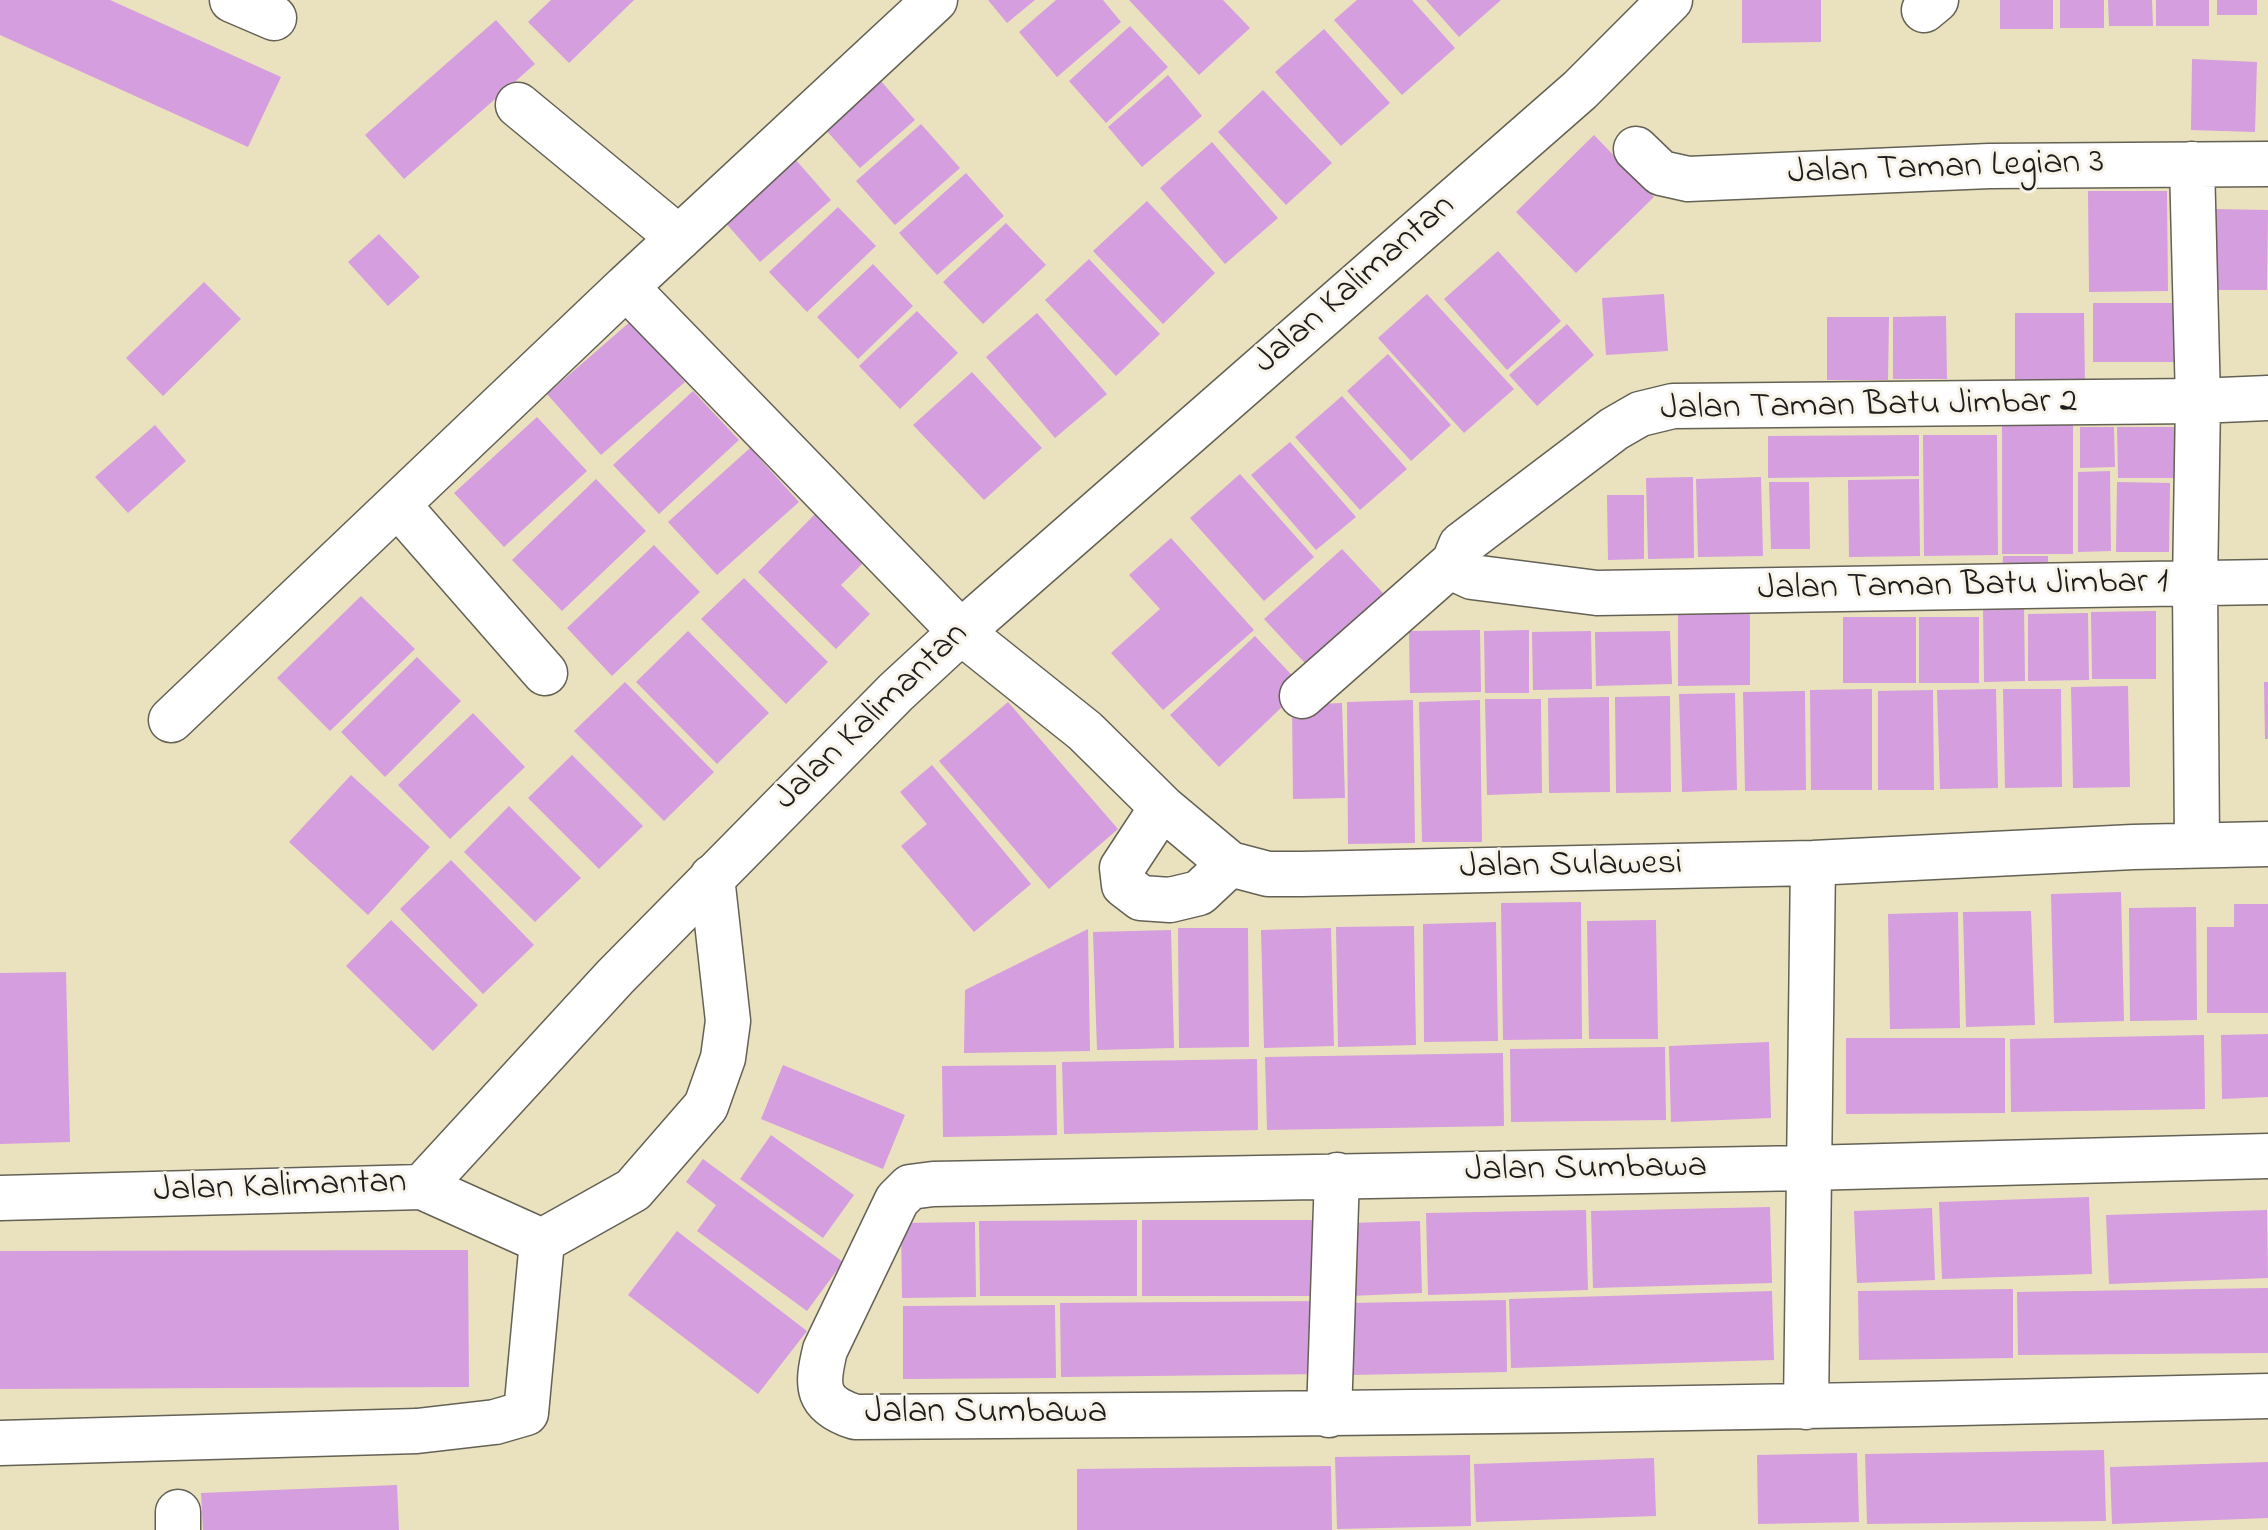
<!DOCTYPE html>
<style>
body{margin:0}
canvas{display:block;background:#eae1bf}
</style>
<canvas width="2268" height="1530"></canvas>
<script>
const c = document.querySelector('canvas').getContext('2d');
c.lineJoin = 'round';
function paint(path, color) { c.fillStyle = color; c.fill(path, 'evenodd'); }
function stroke(path, color, width, dash) { c.strokeStyle = color; c.lineWidth = width; c.lineCap = dash ? 'butt' : 'round'; c.setLineDash(dash || []); c.stroke(path); }
function write(font, color, halo, rows, align = 'center') {
  c.font = font + ' "Indie Flower",sans-serif'; c.lineWidth = 6; c.setLineDash([]); c.textBaseline = 'middle'; c.strokeStyle = halo; c.fillStyle = color; for (const [text, x, y, turn = 0] of rows) {
    c.save(); c.translate(x, y); c.rotate((+turn || 0) * Math.PI / 180); c.textAlign = isNaN(turn) ? turn : align; if (halo) c.strokeText(text, 0, 0); c.fillText(text, 0, 0); c.restore();
  }
}
const building = new Path2D(`
 M0,0H110L281,77L248,147L0,35Z
 M551,0H634L569,63L528,22Z
 M988,0H1035L1007,23Z
 M1056,0H1103L1121,22L1057,77L1019,32Z
 M1129,0H1223L1250,28L1199,75Z
 M1357,0H1412L1455,48L1402,95L1334,20Z
 M1426,0H1501L1459,37Z
 M1742,0H1821V42L1742,43Z
 M2000,0H2053V29H2000Z
 M2060,0H2104V28H2060Z
 M2108,0H2152L2153,26H2109Z
 M2156,0H2209V26H2156Z
 M2217,0H2257V15H2217Z
 M496,20L535,64L404,179L365,135Z
 M1130,26L1168,67L1106,123L1069,81Z
 M1324,29L1390,103L1341,146L1275,72Z
 M2192,59L2257,62L2255,132L2191,130Z
 M1168,75L1202,116L1142,167L1108,127Z
 M880,80L915,120L860,168L825,129Z
 M1263,90L1332,163L1286,205L1218,132Z
 M921,124L960,168L895,225L856,181Z
 M1594,135L1654,197L1576,273L1516,212Z
 M1212,142L1278,218L1225,264L1160,188Z
 M795,159L831,200L760,262L724,221Z
 M966,173L1004,216L937,275L899,233Z
 M2088,191H2167L2168,291L2089,292Z
 M1147,201L1215,273L1163,324L1093,251Z
 M838,207L876,246L807,312L769,272Z
 M2215,209L2268,210L2267,290H2214Z
 M1006,223L1046,265L983,324L943,282Z
 M379,234L420,277L388,306L348,262Z
 M1498,251L1561,321L1507,370L1444,299Z
 M1089,259L1160,334L1116,376L1045,300Z
 M873,264L913,306L858,359L817,317Z
 M204,282L241,319L163,396L126,358Z
 M1427,294L1514,389L1464,433L1378,338Z
 M1664,294L1668,351L1606,355L1602,298Z
 M2093,303H2182V362H2093Z
 M917,311L958,353L900,409L859,366Z
 M1037,313L1107,394L1055,438L986,357Z
 M2015,313H2084L2085,386L2015,387Z
 M1946,316L1947,379H1893V317Z
 M1827,317H1889L1888,380H1827Z
 M631,321L685,382L601,455L547,394Z
 M1567,324L1594,355L1537,406L1509,375Z
 M1388,354L1451,425L1411,461L1347,391Z
 M972,372L1042,448L984,500L913,425Z
 M693,391L739,440L659,514L613,465Z
 M1342,396L1407,469L1360,510L1295,437Z
 M537,417L587,471L504,547L454,493Z
 M2073,424V554H2002V425Z
 M155,425L186,461L128,513L95,477Z
 M2080,427H2114L2115,467L2080,468Z
 M2117,427H2174V478H2118Z
 M1919,435V476L1768,478V436Z
 M1923,435H1997L1998,555L1924,556Z
 M1290,442L1356,517L1316,550L1251,475Z
 M750,448L799,502L717,575L668,522Z
 M2110,471L2111,551L2078,552V472Z
 M1240,474L1314,557L1264,601L1190,518Z
 M1693,477L1694,558L1648,559L1646,478Z
 M1761,477L1763,556L1698,557L1696,479Z
 M596,479L646,531L562,611L512,560Z
 M1919,479L1920,556L1849,557L1848,480Z
 M1769,482H1809L1810,549H1771Z
 M2117,482L2170,483L2169,552H2116Z
 M1607,495H1644V559L1608,560Z
 M820,509L869,557L841,585L870,614L836,649L758,572Z
 M1171,538L1254,630L1163,710L1111,653L1160,609L1129,575Z
 M654,545L700,592L612,676L567,628Z
 M1342,549L1394,605L1316,675L1264,619Z
 M2003,556H2048V580H2002Z
 M744,578L828,662L786,704L701,619Z
 M361,596L415,649L330,731L277,678Z
 M1983,605H2024L2025,681L1984,682Z
 M2156,611V679H2092L2091,612Z
 M1750,612V685L1678,686V613Z
 M2088,613L2089,680L2028,681V614Z
 M1843,617H1916V683H1843Z
 M1919,617H1979V683H1919Z
 M1480,630L1481,692L1410,693L1409,631Z
 M1529,630V693H1485L1484,631Z
 M688,631L769,713L717,764L636,682Z
 M1591,631L1592,689L1533,690L1532,632Z
 M1670,631L1672,684L1596,686L1595,632Z
 M1255,636L1303,687L1219,767L1170,715Z
 M417,657L461,701L385,777L341,732Z
 M625,682L714,772L664,821L574,731Z
 M2264,682H2268V739H2265Z
 M2128,686L2130,787L2073,788L2071,687Z
 M1872,689V790H1811L1810,690Z
 M1996,689L1998,788L1940,789L1937,690Z
 M2003,689H2061L2062,787L2005,788Z
 M1933,690L1934,790H1878V691Z
 M1805,691L1806,790L1745,791L1743,692Z
 M1735,693L1737,790L1682,792L1679,694Z
 M1670,696L1671,792L1616,793L1615,697Z
 M1609,697L1610,792L1549,793L1548,698Z
 M1485,699H1541L1542,793L1487,795Z
 M1413,700L1415,843L1348,844L1347,702Z
 M1480,700L1482,842H1422L1419,702Z
 M1008,702L1118,829L1049,889L939,761Z
 M1342,703L1345,798L1293,799L1292,705Z
 M473,713L525,767L450,839L398,785Z
 M572,755L643,826L599,869L528,798Z
 M932,765L1031,884L974,932L901,846L927,824L900,792Z
 M351,775L430,847L368,915L289,842Z
 M509,806L581,878L535,922L464,852Z
 M451,860L534,945L483,994L400,909Z
 M2121,892L2124,1021L2054,1023L2051,894Z
 M1581,902L1582,1039L1503,1040L1501,903Z
 M2234,904H2268V1013H2207V927H2234Z
 M2196,907L2197,1020L2130,1021L2129,908Z
 M2031,911L2035,1025L1966,1027L1963,912Z
 M1958,912L1960,1028L1890,1029L1888,914Z
 M391,920L478,1005L433,1051L346,966Z
 M1656,920L1658,1039H1589L1587,921Z
 M1496,922L1498,1041L1424,1042L1423,924Z
 M1414,926L1416,1045L1338,1047L1336,927Z
 M1178,928H1248L1249,1047L1179,1048Z
 M1331,928L1334,1046L1264,1048L1261,930Z
 M1088,929L1090,1051L964,1053L965,990Z
 M1171,930L1174,1048L1097,1050L1093,932Z
 M66,972L70,1142L0,1144V973Z
 M2268,1034V1097L2222,1099L2221,1035Z
 M2204,1035L2205,1109L2011,1112L2010,1039Z
 M1846,1038H2005V1113L1846,1114Z
 M1769,1042L1771,1118L1671,1122L1669,1046Z
 M1665,1047L1666,1120L1511,1122L1510,1049Z
 M1503,1053L1504,1126L1267,1130L1265,1057Z
 M1257,1059L1258,1130L1064,1134L1062,1062Z
 M783,1065L905,1115L883,1169L761,1119Z
 M1056,1065L1057,1135L943,1137L942,1066Z
 M771,1135L854,1195L823,1238L740,1179Z
 M703,1159L843,1262L807,1311L697,1231L716,1205L686,1182Z
 M2089,1197L2092,1274L1942,1279L1939,1202Z
 M1770,1207L1772,1283L1593,1288L1591,1211Z
 M1932,1208L1935,1280L1857,1283L1854,1211Z
 M1586,1210L1588,1290L1428,1295L1426,1213Z
 M2267,1210L2268,1278L2109,1284L2106,1215Z
 M1137,1220V1296H980L979,1221Z
 M1142,1220H1325V1296H1142Z
 M1420,1221L1422,1293L1350,1296L1348,1223Z
 M975,1222L976,1297L902,1298L901,1223Z
 M677,1231L807,1331L758,1394L628,1295Z
 M468,1250L469,1387L0,1389V1251Z
 M2268,1288V1353L2018,1355L2017,1292Z
 M2013,1289V1358L1859,1360L1858,1291Z
 M1772,1291L1774,1360L1511,1368L1509,1299Z
 M1506,1300L1507,1372L1351,1375L1350,1303Z
 M1324,1301L1325,1374L1061,1377L1060,1303Z
 M1055,1305L1056,1378L903,1379V1306Z
 M2104,1450L2106,1521L1867,1524L1865,1454Z
 M1857,1453L1859,1522L1758,1524L1757,1455Z
 M1470,1455L1471,1526L1337,1529L1335,1457Z
 M1654,1458L1656,1516L1476,1522L1474,1464Z
 M2268,1462V1518L2112,1524L2110,1467Z
 M1331,1466L1332,1530H1077V1469Z
 M397,1485L399,1530H203L201,1493Z`);
const minor = new Path2D(`
 M232,0L274,18
 M935,0L626,287L961,632L1085,731L1162,807L1230,864L1268,874H1302L1813,863L2133,847L2268,844
 M1924,10L1936,0
 M518,105L679,238
 M1636,149L1661,173L1688,179L1989,166L2268,164
 M2192,164L2198,401L2195,585L2197,845
 M2268,398L2198,401L1673,406L1640,414L1614,429L1461,545L1454,562L1459,571L1472,577L1597,593L2268,582
 M398,505L545,673
 M1302,696L1454,562
 M171,720L626,287
 M1162,807L1122,868L1124,885L1141,898L1170,900L1199,893L1230,864
 M2268,1156L1807,1168L933,1184L910,1187L897,1200L825,1350C816,1387 816,1404 855,1417C1326,1415 1797,1408 2268,1396
 M422,1187L615,977L896,692L961,632L1580,90L1670,0
 M0,1198L422,1187L542,1241
 M542,1241L633,1190L706,1106L723,1058L728,1021L712,877
 M1806,1407L1813,863
 M1329,1415L1337,1175
 M0,1443L417,1431L495,1422L526,1413L542,1241
 M178,1512V1530`);
const streetNames = [
 ["Jalan Taman Legian 3",1946,170,-2],
 ["Jalan Kalimantan",1356,286,-41],
 ["Jalan Taman Batu Jimbar 2",1869,408,-1],
 ["Jalan Taman Batu Jimbar 1",1963,588,-1],
 ["Jalan Kalimantan",873,718,-44],
 ["Jalan Sulawesi",1571,868,-1],
 ["Jalan Sumbawa",1586,1171,-1],
 ["Jalan Kalimantan",280,1189,-2],
 ["Jalan Sumbawa",986,1415]
];
paint(building, '#d59ede');
stroke(minor, '#646155', 47);
stroke(minor, '#fff', 44);
write('36px', '#1c1c1c', '#f7f3e8', streetNames);
</script>
